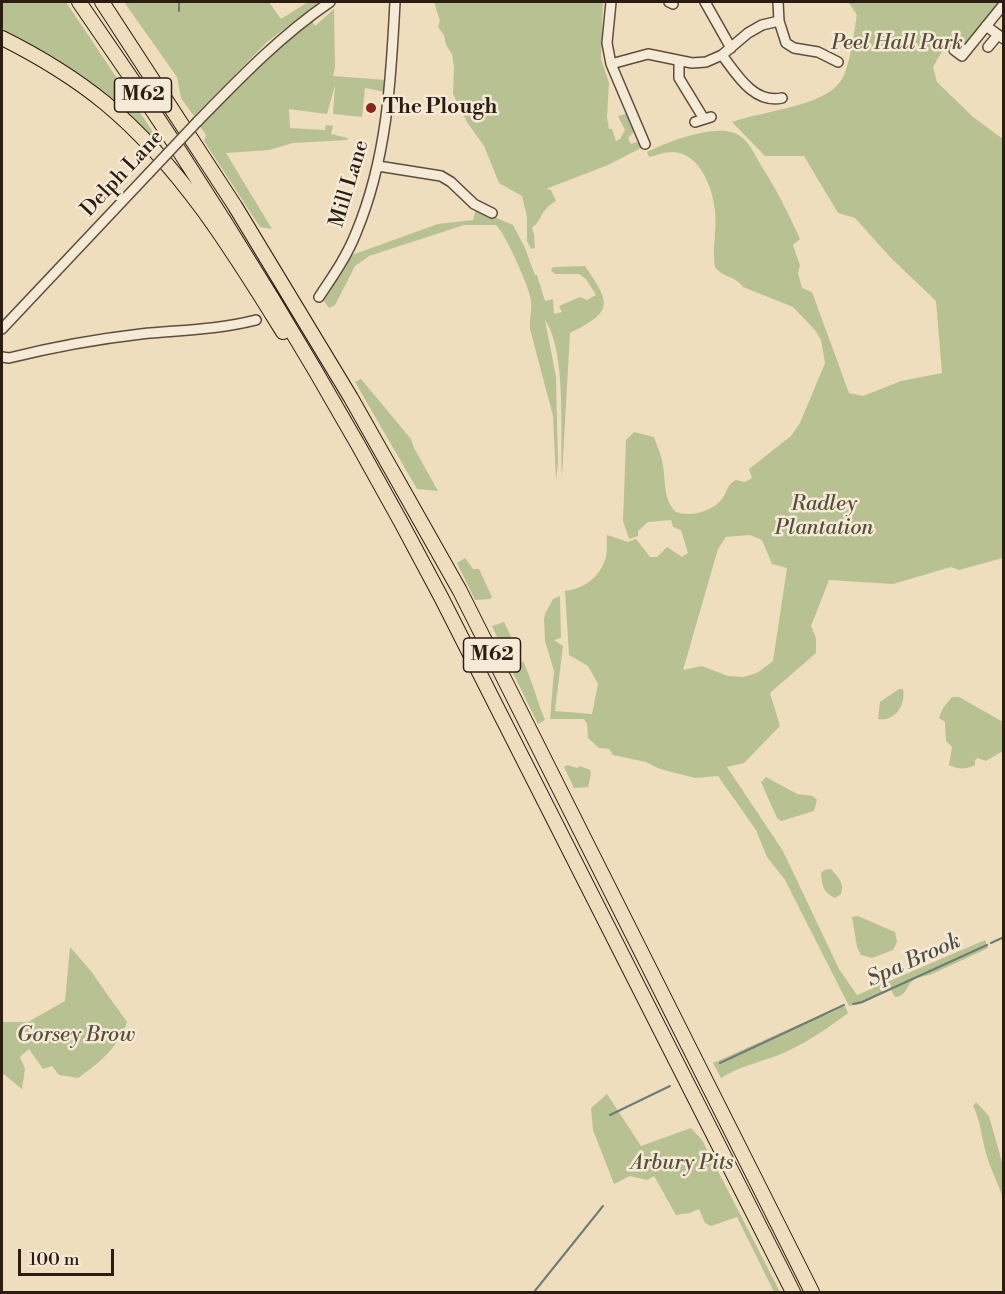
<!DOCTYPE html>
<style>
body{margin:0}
#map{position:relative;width:1005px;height:1294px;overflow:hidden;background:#efdebe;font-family:"Libre Bodoni",serif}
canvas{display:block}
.frame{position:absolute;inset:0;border:3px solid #2c1d14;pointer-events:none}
.scale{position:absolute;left:18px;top:1249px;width:96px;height:27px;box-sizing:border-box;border:3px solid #2c1d14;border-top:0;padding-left:8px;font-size:18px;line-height:21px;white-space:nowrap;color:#2c1d14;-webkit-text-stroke:4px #f5ead5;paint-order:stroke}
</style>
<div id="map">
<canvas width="1005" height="1294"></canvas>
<div class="frame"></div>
<div class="scale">100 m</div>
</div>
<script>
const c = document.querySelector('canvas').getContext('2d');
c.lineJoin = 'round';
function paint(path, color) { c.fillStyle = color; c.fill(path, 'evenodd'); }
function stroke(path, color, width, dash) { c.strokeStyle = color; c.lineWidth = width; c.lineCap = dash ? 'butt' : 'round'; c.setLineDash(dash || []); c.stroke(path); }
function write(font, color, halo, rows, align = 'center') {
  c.font = font + ' "Libre Bodoni",serif'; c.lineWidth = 5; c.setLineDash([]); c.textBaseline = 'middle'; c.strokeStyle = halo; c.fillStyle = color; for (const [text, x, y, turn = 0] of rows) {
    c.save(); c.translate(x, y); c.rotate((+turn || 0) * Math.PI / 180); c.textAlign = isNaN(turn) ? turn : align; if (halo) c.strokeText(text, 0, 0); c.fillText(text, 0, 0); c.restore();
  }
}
const green = new Path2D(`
 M2,2H66L163,147L158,152L137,131L2,36Z
 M124,2H231L232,3V2H269L281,19L308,2H320L267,42L194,116L181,98L177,77Z
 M434,2H603L601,59L609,83L607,117L609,129H612L616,141L620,139L625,130L618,116L626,114L634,132L628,138L631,144L637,142L643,147L608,165L546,189L551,190L556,201C540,210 543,219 532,228L534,235L535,248L531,249L527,241V217L522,196L499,183L484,146L467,122L453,94L454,67L452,54L446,45L444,35L438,27L440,21Z
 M838,2H1000L961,53L947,43L933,67L937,82L973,117L1003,139V558L959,570L951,567L893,584L829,580L811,626L816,638V653L770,693L780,726L744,763L727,767L783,851L839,969L857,995L985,940L988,948C970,957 951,965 932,974C927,976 920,976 915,979C905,985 908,996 895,997L891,990L861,1004L849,1006L785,880L767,857L756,830L718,776L695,778L660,769L646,762L613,755L609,749L599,748L588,738L587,724L584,719H550L554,671L545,641L544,620L545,614L553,599L560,596L561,638L554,640L563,646L555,711L592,714L598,684L588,666L569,655L565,591C583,589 599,578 605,560C608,553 606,542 607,535L628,542L636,539L650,557H657L667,547L682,557L688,553L681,530L673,527L671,520L648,522L638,531V536L629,539L623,521L626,440L634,432L654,437C657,447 662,456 663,466C666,483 663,499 676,512C690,517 712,512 722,499C727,492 727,484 736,480L745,482L752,478L749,469L791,436L800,423L825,363L821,340L815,330L793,307L743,287C736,276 723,278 715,267C712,249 717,230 715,211C713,189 700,152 672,152C665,152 657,155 649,157L647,152C667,142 720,121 740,136C749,142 754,153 759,162C775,187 788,212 800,239L793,245L800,266L798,273L802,288L812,292L849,393L863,396L901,381L942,373L936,301L891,258L855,218L838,213L804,156H765L732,122C762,111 822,107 840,82C850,70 854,31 857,15L849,3ZM750,535L762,540L772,564L787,568L773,661L757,673L743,677L728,676L702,666L683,670L718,549L726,537Z
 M334,9L335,68L333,76L386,80L385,92L365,88L362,117L333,114L335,85L327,114L289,109L290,128L325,130L326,125L333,126L331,134L348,138L347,140L293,143L269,150L226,153L272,229L260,227L204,141L206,135L199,125L264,56L311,19L315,26Z
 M476,209L513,225L525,248L535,275H537L545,301L553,299L554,314L562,312L559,306L580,297L587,300L596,295L586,279L579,274H555L551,271L552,268L555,267L585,266C610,303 615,311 570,333L562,476C560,435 567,352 545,320L556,377L558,463L556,480L553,416L530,329C529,320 532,311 531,301C530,288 505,233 496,225H464L369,256L355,266L335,305L329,308L321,297L347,252L352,255L438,224L473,220Z
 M361,379L411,439L414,448L438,491L417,489L355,382Z
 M465,558L473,569H479L492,597L490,599L475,600L457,563Z
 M504,622L518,651L506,656L492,626Z
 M523,661C532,680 537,701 545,720L538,724L512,671Z
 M899,689H903C906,705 895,722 878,719L880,702Z
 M952,697H959L1003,722V751L986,761L978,758L975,760V765C965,770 958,769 949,765L952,747L946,741L945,722L939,718L943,708Z
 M567,765L577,768L580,766L590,770L591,774L588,787L574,788L564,767Z
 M766,777L797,794L813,796L817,800L814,811L781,821L777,818L761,782Z
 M831,869C838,877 845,883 841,894L835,898C823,892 822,886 821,873L824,870Z
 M858,916L895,932L897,942L893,950L872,958L861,955L857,947L852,917Z
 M70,947L90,970L127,1022C119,1047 99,1063 78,1078L59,1075L52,1066L43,1069L29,1049L20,1057L25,1069L22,1089L2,1073V1022H28L65,1001Z
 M845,1006L848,1013C827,1029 802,1046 776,1056C757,1063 738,1067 721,1078L713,1063L825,1013L826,1015Z
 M607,1094L641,1146L691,1128L702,1140L780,1292H774L737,1217L711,1226L705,1223L699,1209L690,1213L676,1215L654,1176L647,1180L630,1176L614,1184L593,1130L591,1108Z
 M976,1102L989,1116L1003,1166V1198C998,1183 990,1168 986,1153C981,1137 981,1121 973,1106Z`);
const stream = new Path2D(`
 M179,2V11
 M991,943L1004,937
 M853,1004L862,1002L987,945
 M720,1063L844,1005
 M610,1115L670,1086
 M534,1292L603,1206`);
const minor = new Path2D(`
 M611,2L607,43L611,64L645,144
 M669,2L673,4
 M705,2L731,48
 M778,2L779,21L786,43L794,48L818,52L838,62
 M986,26L1004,39
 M988,47L998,35
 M954,50L962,56L1004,4
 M722,55C737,75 754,104 782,98
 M679,61V78L704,119
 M611,64L648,54L692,63L706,62L722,55L748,33L762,25L779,21
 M197,122C239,79 280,36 330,2
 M695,122L711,117
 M378,166L441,176L451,182L474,204L492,213
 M319,297C333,276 347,256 356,233C387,159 391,81 395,2
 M2,329L149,173
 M2,357L9,358C53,347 97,339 141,334C181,330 216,330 256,320`);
const highway = new Path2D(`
 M79,2C212,193 333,391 441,597L793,1292
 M102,2L235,206L351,398L460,591L812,1292
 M2,38C38,56 73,77 105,103C180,165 233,251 283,332`);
const minorBridge = new Path2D(`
 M149,173L197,122`);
const markers = [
 [371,108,6,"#8f2418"]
];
const shields = [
 [143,95,57],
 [492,655,57]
];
const shieldNames = [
 ["M62",143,95],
 ["M62",492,655]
];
const parkNames = [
 ["Peel Hall Park",897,44],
 ["Radley",824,505],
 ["Plantation",824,529],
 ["Gorsey Brow",76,1036],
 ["Arbury Pits",682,1164]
];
const poiNames = [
 ["The Plough",383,108]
];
const streetNames = [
 ["Delph Lane",123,174,-47],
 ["Mill Lane",350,184,-73]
];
const waterNames = [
 ["Spa Brook",914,961,-24]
];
paint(green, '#b8c192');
stroke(stream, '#6e7c75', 2);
stroke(minor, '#5d4d3e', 12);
stroke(highway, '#2c1d14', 16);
stroke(minor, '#f5ead5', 9);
stroke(highway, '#efdebe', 14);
stroke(minorBridge, '#5d4d3e', 12, []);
stroke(minorBridge, '#f5ead5', 9);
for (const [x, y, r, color] of markers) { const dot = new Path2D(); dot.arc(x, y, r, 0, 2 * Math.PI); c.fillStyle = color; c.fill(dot); stroke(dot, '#f5ead5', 2); }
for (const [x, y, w] of shields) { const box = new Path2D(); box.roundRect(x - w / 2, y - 17, w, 34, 4.5); c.fillStyle = '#f5ead5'; c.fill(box); stroke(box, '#2c1d14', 1.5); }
write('bold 20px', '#2c1d14', null, shieldNames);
write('italic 21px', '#564e3a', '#f5ead5', parkNames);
write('bold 21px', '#2c1d14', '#f5ead5', poiNames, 'left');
write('21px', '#2c1d14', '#f5ead5', streetNames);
write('italic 22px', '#4d4d44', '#f5ead5', waterNames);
</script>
